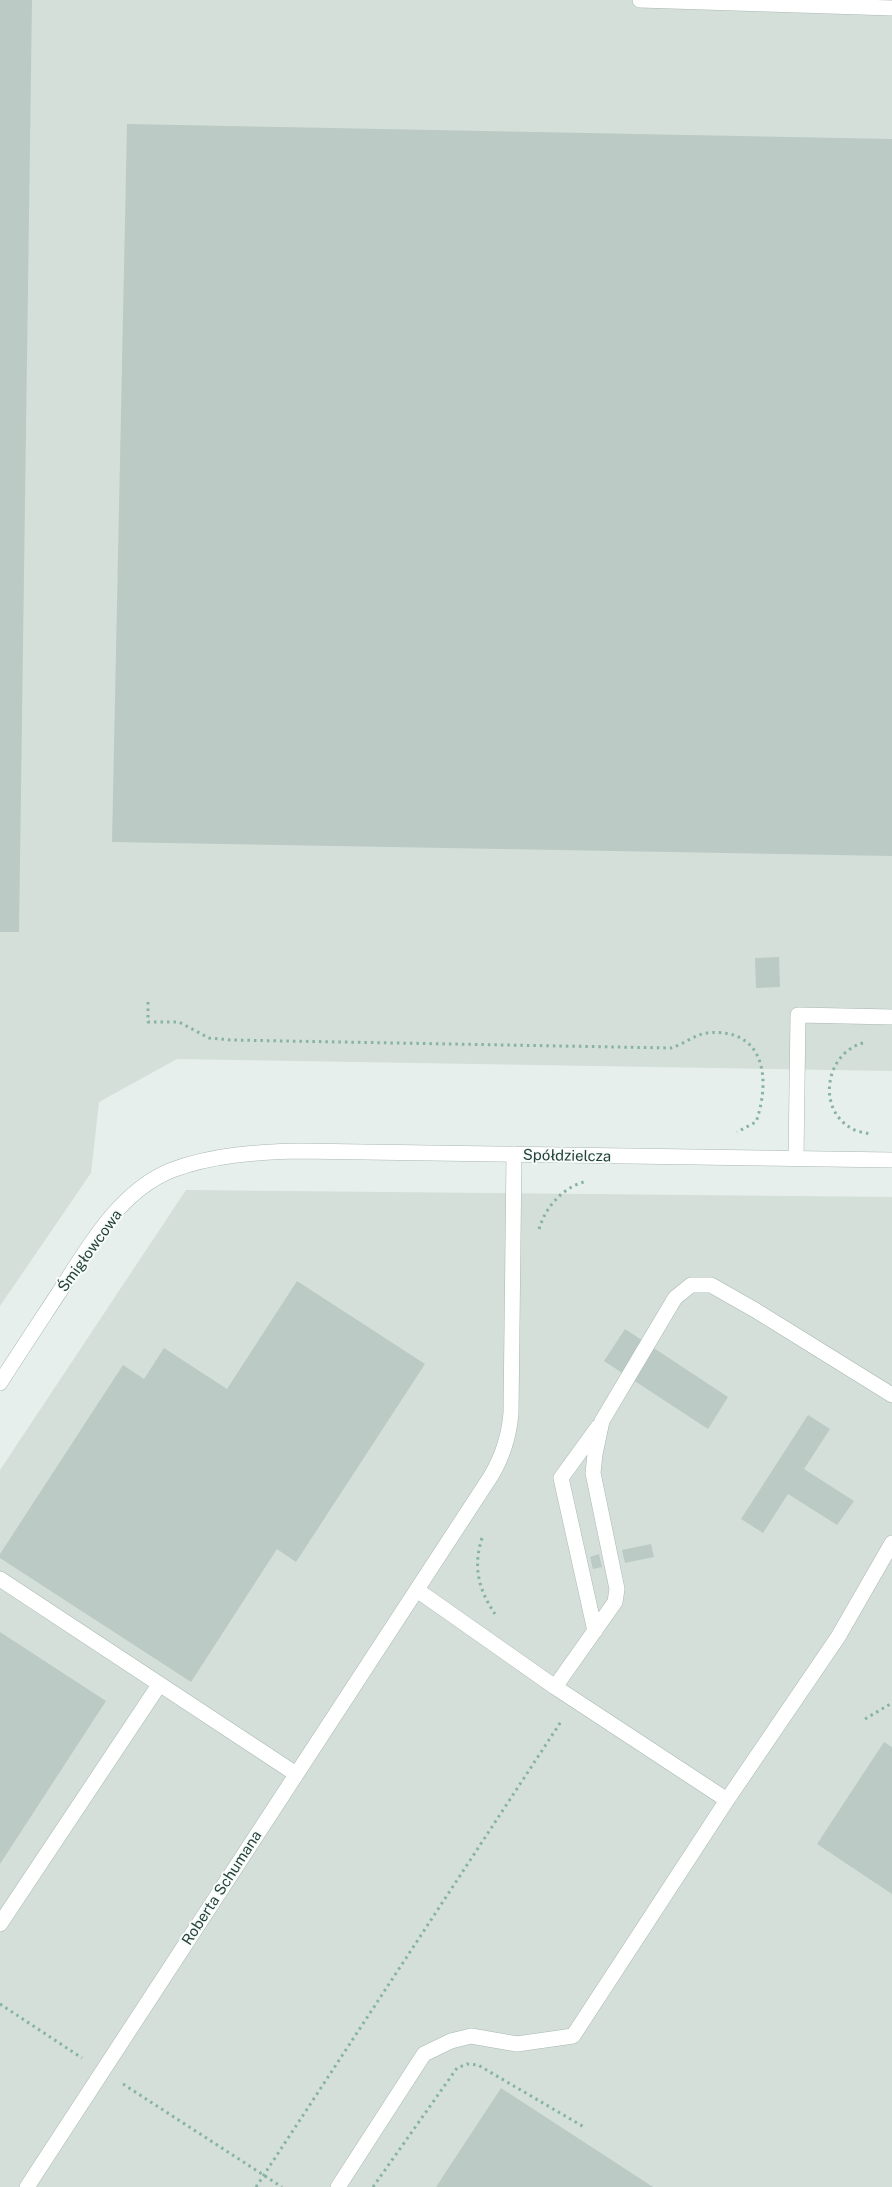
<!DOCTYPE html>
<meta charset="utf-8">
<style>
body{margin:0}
canvas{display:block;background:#e6efeb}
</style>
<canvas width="892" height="2187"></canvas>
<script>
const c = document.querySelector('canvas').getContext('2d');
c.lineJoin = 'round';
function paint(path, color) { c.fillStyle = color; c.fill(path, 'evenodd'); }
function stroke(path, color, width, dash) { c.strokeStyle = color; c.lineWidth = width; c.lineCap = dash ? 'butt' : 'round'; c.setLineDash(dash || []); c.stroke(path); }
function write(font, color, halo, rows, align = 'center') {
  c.font = font + ' "Public Sans",sans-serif'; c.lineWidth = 4; c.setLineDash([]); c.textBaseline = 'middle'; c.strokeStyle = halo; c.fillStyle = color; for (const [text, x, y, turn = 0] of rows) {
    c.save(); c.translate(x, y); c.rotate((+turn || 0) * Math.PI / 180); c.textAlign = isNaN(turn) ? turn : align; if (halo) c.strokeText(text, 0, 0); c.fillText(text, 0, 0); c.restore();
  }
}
const built = new Path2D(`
 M0,0H892V1071L177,1059L99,1102L91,1173L0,1306Z
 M186,1190L892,1197V2187H0V1470Z`);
const building = new Path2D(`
 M0,0H32L19,932H0Z
 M127,124L892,139V856L112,842Z
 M779,957L780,987L756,988L755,958Z
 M297,1281L425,1364L296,1562L277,1549L191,1682L0,1558V1554L123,1365L144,1379L164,1348L227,1389Z
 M625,1329L728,1397L708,1429L604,1361Z
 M808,1415L830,1429L804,1469L854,1501L837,1525L788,1494L763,1533L741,1519Z
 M651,1544L654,1557L625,1563L622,1550Z
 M599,1554L602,1567L593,1569L590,1557Z
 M0,1632L106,1701L0,1864Z
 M884,1742L892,1747V1894L817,1844Z
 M501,2088L653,2187H436Z`);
const path = new Path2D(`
 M148,1002V1022H179L209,1038L231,1040L671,1048C682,1045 696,1034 707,1033C765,1027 771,1079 756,1122L737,1132
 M863,1043C826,1053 816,1108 851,1128C856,1132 864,1132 869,1134
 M539,1229C546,1206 563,1187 587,1181
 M482,1538C473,1566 478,1589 495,1614
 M865,1719L892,1703
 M0,2004L82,2058
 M123,2084L282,2187
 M256,2187L562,1720
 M373,2187L457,2068L467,2064L478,2065L584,2127`);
const lane = new Path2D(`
 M640,0L892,8
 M796,1158L798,1015L892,1017
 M0,1579L296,1774
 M417,1590L555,1687L727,1800
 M595,1631L561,1478L598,1427
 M555,1687L615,1602L617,1589L593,1473L595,1454L602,1421L675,1298L691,1285H711L755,1310L892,1395
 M0,1924L159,1685
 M27,2187L491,1476C503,1456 509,1436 511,1413L514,1154
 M338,2187L424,2054L451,2041L471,2036L517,2044L573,2036L727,1800L838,1637L892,1543`);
const street = new Path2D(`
 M0,1383C19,1353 39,1323 58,1294C87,1249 119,1191 172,1170C212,1155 256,1152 299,1151L892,1160`);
const streetNames = [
 ["Spółdzielcza",567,1156,1],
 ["Śmigłowcowa",90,1251,-54],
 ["Roberta Schumana",222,1888,-57]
];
paint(built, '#d4dfda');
paint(building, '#bbcac4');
stroke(lane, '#a8b8b2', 16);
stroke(street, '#a8b8b2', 16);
stroke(path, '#86b3a5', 3, [2.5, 4]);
stroke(lane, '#fff', 15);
stroke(street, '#fff', 15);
write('15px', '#24423a', '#f7fbf9', streetNames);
</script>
